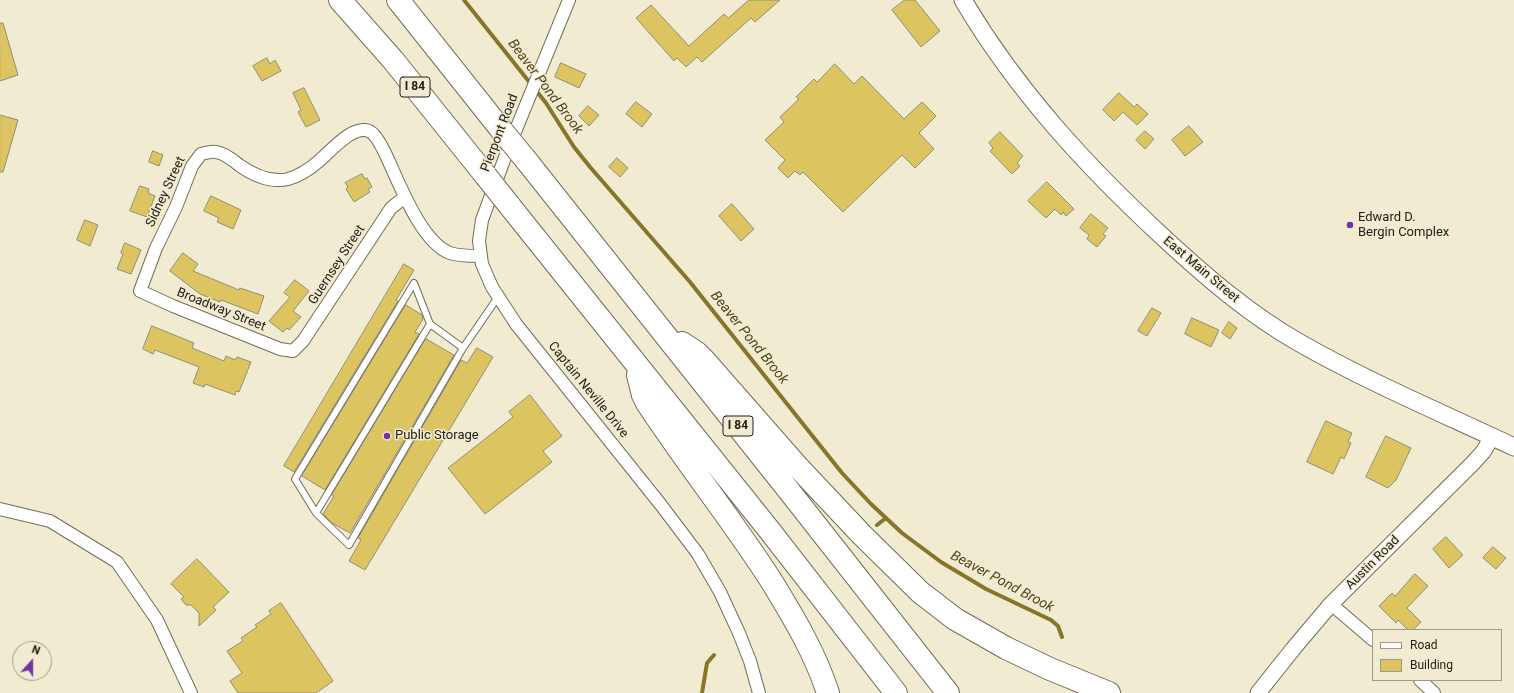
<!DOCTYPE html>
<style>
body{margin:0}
#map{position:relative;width:1514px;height:693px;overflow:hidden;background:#f1ebd2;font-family:Roboto,sans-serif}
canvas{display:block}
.legend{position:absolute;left:1372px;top:629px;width:130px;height:52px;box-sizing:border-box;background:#f1ebd2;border:1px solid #9f9a87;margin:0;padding:5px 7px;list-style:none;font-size:12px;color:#232017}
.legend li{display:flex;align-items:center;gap:8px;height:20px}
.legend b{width:20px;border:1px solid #9f9a87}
.north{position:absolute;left:12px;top:641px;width:40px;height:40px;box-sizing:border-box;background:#f1ebd2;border:1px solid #9f9a87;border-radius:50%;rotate:21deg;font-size:11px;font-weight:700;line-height:16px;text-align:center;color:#232017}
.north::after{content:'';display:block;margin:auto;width:14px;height:18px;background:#7433a8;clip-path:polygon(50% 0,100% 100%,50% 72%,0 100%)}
</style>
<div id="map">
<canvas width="1514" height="693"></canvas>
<ul class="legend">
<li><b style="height:5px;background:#fff"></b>Road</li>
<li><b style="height:11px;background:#dcc460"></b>Building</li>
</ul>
<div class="north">N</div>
</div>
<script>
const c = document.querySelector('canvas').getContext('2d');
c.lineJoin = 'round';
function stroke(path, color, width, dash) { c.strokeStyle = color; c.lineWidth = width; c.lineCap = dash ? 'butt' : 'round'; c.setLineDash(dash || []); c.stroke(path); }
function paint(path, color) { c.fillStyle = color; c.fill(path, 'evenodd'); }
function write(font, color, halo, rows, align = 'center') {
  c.font = font + ' Roboto,sans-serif'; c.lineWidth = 3; c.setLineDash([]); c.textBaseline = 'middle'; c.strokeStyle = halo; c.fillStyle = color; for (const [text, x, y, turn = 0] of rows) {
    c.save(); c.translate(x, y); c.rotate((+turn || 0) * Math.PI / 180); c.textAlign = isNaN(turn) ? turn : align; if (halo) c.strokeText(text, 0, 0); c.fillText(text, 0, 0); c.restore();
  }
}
const stream = new Path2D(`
 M464,0L546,103L574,147L590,167L690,282L842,473L871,504L902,533L941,562L986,589L1051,620L1058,626L1062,637
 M877,525L886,518
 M702,693L707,663L714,655`);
const building = new Path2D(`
 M749,0H780L755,22L751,18L702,62L697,57L686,67L677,58L674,61L636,18L651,5L689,46L724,14L728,18Z
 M905,0H915L940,31L921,47L892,10Z
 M0,23H3L18,75L0,81Z
 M267,58L270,64L275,60L281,71L262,81L253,66Z
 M561,63L586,74L579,88L555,77Z
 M835,64L854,84L862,76L904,119L922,102L936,116L919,133L934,149L915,168L902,155L843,212L803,172L800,175L795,171L788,178L778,168L785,160L765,140L784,122L780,117L799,99L796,97L814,79L817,82Z
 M304,88L320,120L306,127L298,112L301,110L293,93Z
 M1119,93L1134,107L1137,104L1148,114L1137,125L1123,112L1114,121L1103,110Z
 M636,102L652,114L642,127L626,114Z
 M588,106L599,115L589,126L579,116Z
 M0,115L18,120L3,172H0Z
 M1189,126L1203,142L1185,156L1172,140Z
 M1145,131L1154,139L1145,149L1136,140Z
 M1000,132L1023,156L1017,163L1020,166L1012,174L990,151L993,148L989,143Z
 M153,151L163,155L159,166L149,162Z
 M617,158L628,168L620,177L609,167Z
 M362,174L365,179L367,178L372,187L368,189L370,192L354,202L346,189L348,187L345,183Z
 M1047,182L1074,209L1066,216L1063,212L1061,215L1055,209L1046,218L1028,201Z
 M140,186L149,189L148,193L155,196L147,217L130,211Z
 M211,196L241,210L233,229L217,222L219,218L204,211Z
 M732,204L754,229L741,241L719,216Z
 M1091,214L1108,228L1103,234L1106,236L1097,247L1087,239L1089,235L1080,228Z
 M85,220L98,225L90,246L77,240Z
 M125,243L141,250L131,274L117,269L123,254L121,253Z
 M183,253L198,264L193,271L239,290L240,288L264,296L258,314L221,300L220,302L200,294L170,271Z
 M404,264L414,270L396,300L398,301L294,472L284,466Z
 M295,280L309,291L293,311L301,317L289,330L287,328L283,332L269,321L290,297L284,293Z
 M406,305L422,315L423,319L415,332L419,334L325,490L302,476Z
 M1152,308L1161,313L1147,336L1138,331Z
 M1192,318L1219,330L1211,347L1185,334Z
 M1229,322L1237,328L1230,339L1222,333Z
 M152,326L194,343L192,348L224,361L226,356L235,360L237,357L251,362L239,392L236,391L235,395L205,384L204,387L193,383L199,367L155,350L153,354L143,349Z
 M426,339L454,355L350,533L332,523L323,514L334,496L332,495Z
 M477,348L493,357L365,570L349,561L361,540L358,538L461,360L467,363Z
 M530,395L562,436L543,451L552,462L485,514L448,468L513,417L509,412Z
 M1326,421L1352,433L1348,442L1351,443L1344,459L1341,457L1333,474L1307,462Z
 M1386,436L1411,448L1396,480L1388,488L1366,477Z
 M1446,537L1463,555L1449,568L1433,549Z
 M1493,547L1506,558L1496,569L1483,558Z
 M197,559L229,592L213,607L216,610L199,626V613L191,605H186L181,599L184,597L171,584Z
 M1415,574L1428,586L1407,608L1421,622L1413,630H1408L1398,620L1396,623L1379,606L1392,593L1395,596Z
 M281,603L333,681L316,693H238L230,681L242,673L227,651L243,641L241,638L257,627L255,625L271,614L269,611Z`);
const service = new Path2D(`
 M463,348L430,324L316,513L349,545L463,348L498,297
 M316,513L295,479L414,283L430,324`);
const minor = new Path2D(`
 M569,0L508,149L482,220L479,241L482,264L492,287L516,324L661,505L698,554L720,592L739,633L750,661L759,693
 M405,197L391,208L303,341L293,351L280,349L173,306L140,291L156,248L176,207L192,166L201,154C205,153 211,151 216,152C224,153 233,160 239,165C253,175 270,183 288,179C299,176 311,168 319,161C331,151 352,125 369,131C376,134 382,147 385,153C398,180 421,243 450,253C459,256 471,256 480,256
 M0,509L50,521L117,562L157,620L191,693
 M1331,604L1373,640
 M1420,680L1434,693`);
const tertiary = new Path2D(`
 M1258,693L1293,649L1331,604L1472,464L1483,452L1492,437`);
const secondary = new Path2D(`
 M963,0C1016,90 1087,167 1164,238C1205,276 1249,314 1298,342C1368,382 1442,413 1514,447`);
const motorway = new Path2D(`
 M340,0L393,60L486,176
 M398,0L503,132
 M526,160L790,492L948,693
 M509,205L770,531L896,693
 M682,343L697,353L704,360L797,466L862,535L920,592L955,619L1006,648L1050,669L1109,693
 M638,375L643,395L647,403C687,464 733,521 772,582C794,618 815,653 828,693`);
const motorwayBridge = new Path2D(`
 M503,132L526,160
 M486,176L509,205`);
const markers = [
 [1350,225,4,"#7433a8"],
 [387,436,4,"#7433a8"]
];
const shields = [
 [415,87,30],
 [738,426,30]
];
const shieldNames = [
 ["I 84",415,87],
 ["I 84",738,426]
];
const streetNames = [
 ["Pierpont Road",500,133,-69],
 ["Sidney Street",166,192,-65],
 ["Guernsey Street",337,265,-57],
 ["East Main Street",1201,270,40],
 ["Broadway Street",221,310,22],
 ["Captain Neville Drive",588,390,51],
 ["Austin Road",1373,563,-45]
];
const poiNames = [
 ["Edward D.",1358,218],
 ["Bergin Complex",1358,233],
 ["Public Storage",395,436]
];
const waterNames = [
 ["Beaver Pond Brook",545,87,53],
 ["Beaver Pond Brook",749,338,51],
 ["Beaver Pond Brook",1002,582,28]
];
stroke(stream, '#87762a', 4);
paint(building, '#dcc460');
stroke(building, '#928d76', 1);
stroke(service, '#726d57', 8);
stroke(minor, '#726d57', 14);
stroke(tertiary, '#726d57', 17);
stroke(secondary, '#726d57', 19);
stroke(motorway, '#726d57', 24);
stroke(service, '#fff', 6);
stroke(minor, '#fff', 12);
stroke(tertiary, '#fff', 15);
stroke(secondary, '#fff', 17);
stroke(motorway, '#fff', 22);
stroke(motorwayBridge, '#726d57', 24, []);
stroke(motorwayBridge, '#fff', 22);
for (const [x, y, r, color] of markers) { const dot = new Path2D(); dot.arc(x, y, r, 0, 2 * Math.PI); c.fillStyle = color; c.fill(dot); stroke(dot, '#f1ebd2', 1.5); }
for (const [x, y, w] of shields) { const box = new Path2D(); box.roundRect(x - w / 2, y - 10, w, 20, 3); c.fillStyle = '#f1ebd2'; c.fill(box); stroke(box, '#232017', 1); }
write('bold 12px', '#232017', null, shieldNames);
write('13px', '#232017', '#f1ebd2', streetNames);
write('13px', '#232017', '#f1ebd2', poiNames, 'left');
write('italic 14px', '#4f461b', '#f1ebd2', waterNames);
</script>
